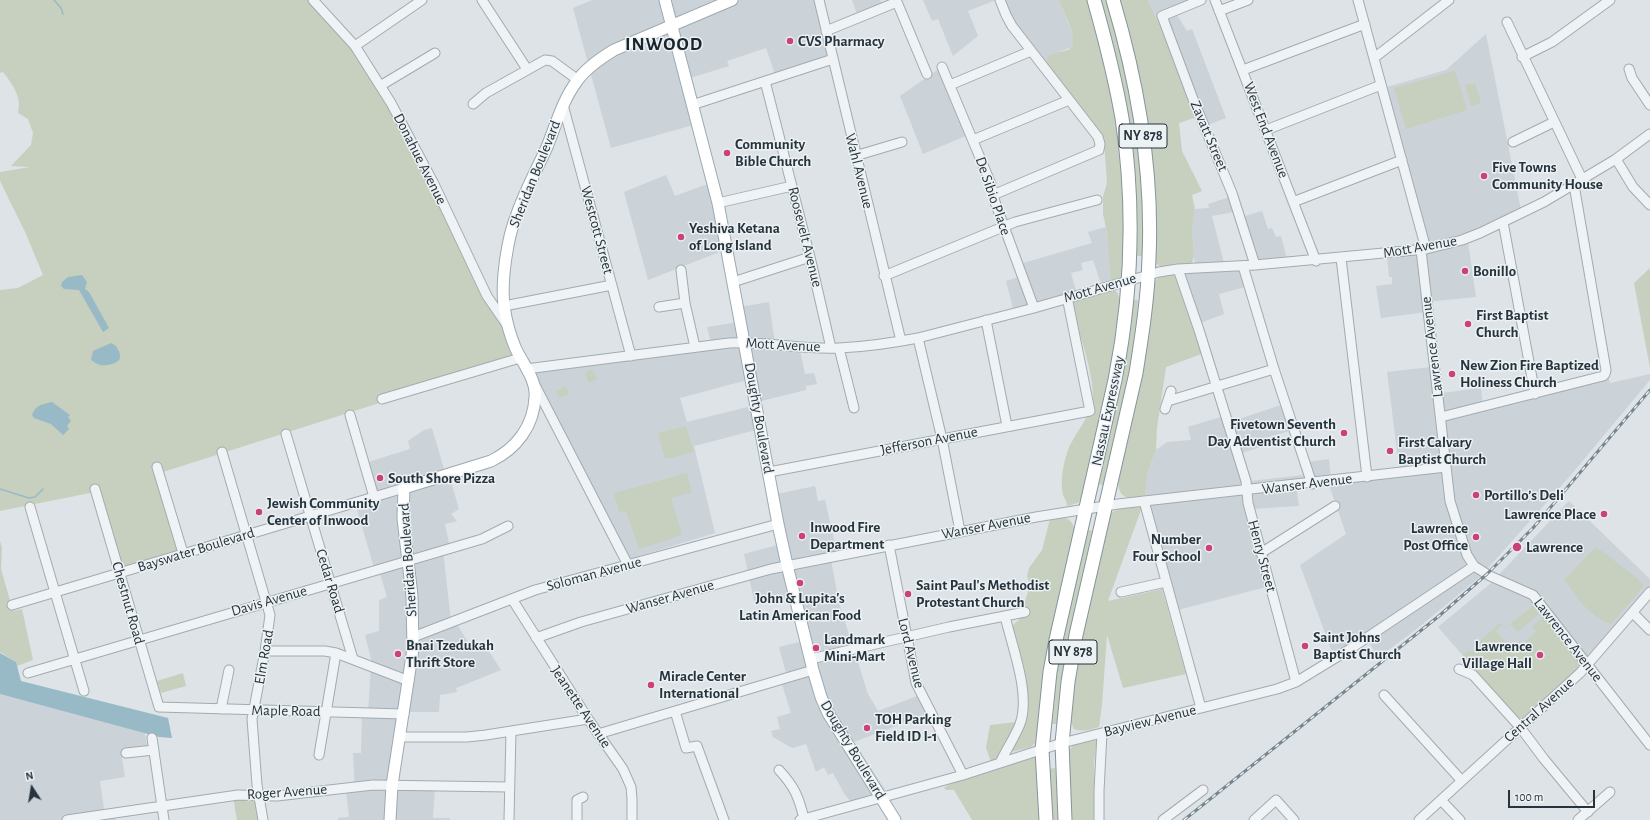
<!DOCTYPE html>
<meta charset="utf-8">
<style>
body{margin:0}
#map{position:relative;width:1650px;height:820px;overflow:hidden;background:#dde3e6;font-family:"Alegreya Sans",sans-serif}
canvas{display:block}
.north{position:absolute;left:12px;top:768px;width:40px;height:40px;-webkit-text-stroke:3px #ecf1f4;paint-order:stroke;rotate:348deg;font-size:11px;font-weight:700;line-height:16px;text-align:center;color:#27343d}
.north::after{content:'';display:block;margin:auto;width:14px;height:18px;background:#27343d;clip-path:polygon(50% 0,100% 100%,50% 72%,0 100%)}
.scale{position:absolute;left:1508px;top:790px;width:87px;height:18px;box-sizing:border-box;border:2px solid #27343d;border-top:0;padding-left:5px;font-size:12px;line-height:14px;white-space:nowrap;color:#27343d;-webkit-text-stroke:3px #ecf1f4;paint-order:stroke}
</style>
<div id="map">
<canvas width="1650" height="820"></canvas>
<div class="north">N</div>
<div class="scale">100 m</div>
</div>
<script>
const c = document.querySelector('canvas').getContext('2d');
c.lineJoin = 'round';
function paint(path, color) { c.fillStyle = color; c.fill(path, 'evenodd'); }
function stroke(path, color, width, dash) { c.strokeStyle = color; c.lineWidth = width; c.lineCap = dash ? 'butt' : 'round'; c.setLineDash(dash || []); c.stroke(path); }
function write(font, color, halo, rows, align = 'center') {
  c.font = font + ' "Alegreya Sans",sans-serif'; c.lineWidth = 3; c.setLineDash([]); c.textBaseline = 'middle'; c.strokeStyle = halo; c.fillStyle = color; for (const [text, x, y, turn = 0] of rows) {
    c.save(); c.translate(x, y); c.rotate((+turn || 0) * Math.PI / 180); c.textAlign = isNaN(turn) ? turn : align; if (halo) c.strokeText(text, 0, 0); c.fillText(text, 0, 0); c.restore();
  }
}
const built = new Path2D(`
 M592,0H820L833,55L775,74L766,48L727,61L729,66L687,79L697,124L611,148L573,8Z
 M852,0H880L883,6L858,17Z
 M923,0H996L968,11L978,36L953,56L938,19L932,21Z
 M999,0H1059L1071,30L1074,42L1072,47L1059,52L1050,72Z
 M1148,0H1200L1174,10L1187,31L1192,29L1226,118L1205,126Z
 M1486,34L1521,210L1467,235L1476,297L1426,302V312L1381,318L1376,286L1392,284V277H1389L1387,254L1429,244L1387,87L1446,70Z
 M940,68L968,135L923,154L900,96Z
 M666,175L675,196L713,182L727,249L648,280L624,192Z
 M1233,196L1239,211L1212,216L1225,267L1243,266L1249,286L1219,294L1224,314L1195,325L1175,270L1195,268L1192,229L1195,209L1209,208L1208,204Z
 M1262,211L1268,229L1272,228L1276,237L1281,236L1288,263L1255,265L1241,217Z
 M1106,227L1111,269V284L1102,287L1093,260L1081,263L1083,270L1071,273L1077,294L1014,312L1006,281L1024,275L1020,264L1092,243L1088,232Z
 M769,302L775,343L746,341L740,307Z
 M740,322L743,340L711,343L707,327Z
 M739,342L751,379L680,398L687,422L756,405L760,429L694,446L715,533L629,559L526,369Z
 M747,343L799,346L805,374L814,373L817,384L806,386V390L757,402Z
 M1431,367L1434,394L1481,388L1483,406L1608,375L1610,383L1650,374V380L1570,476L1480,577L1414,631L1379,657L1366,639L1335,660L1300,565L1346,534L1328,482L1296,485L1299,506L1251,509L1270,586L1174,611L1145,497L1147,474L1156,450L1167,442L1191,440L1188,427L1224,416L1227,423L1281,405L1289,431L1269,437L1270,444L1242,453L1251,481L1303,475L1299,463L1329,459L1331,480L1400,474L1387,372Z
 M432,428L446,476L449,475L459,509L451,514L457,521L445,524L450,548L443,550L451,622L455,621L474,652L485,645L501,670L456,688L457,692L440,695L439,712H406L393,787H435L433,818H450V820H338V818L349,817L346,790L355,789L353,753H361L362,713H368L371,666L373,667L365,635L379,631V600L387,597L379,570L375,571L355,503L375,497L365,463L410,449L408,441L424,430Z
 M815,486L818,501L825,500L837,553L830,555L839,603L868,694L878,711L917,696L927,714L854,742L889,796L854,805L845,795L833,773L828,775L824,767L816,772L806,744L792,748L773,737L771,731L780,729L777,717L791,713L779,675L786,673L779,647L803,641L793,598L755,605L744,554L781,544L772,495Z
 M1569,501L1650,579V589L1585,666L1522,724L1438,627L1491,583Z
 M0,694L145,733L147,747L121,751L125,777L100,781L105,815L115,814L116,820H0Z`);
const green = new Path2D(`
 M0,0H314L364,60L520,358L160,473L185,554L119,572L95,492L0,511V290L18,288L43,275L26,234L0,181V172L30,167L11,166L31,145L33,133L28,119L18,113C22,97 13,85 3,72L0,73Z
 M1059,0H1087L1105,63L1112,97L1121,165L1124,210L1123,274L1120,278L1111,282L1107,232L1103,214V197L1107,183L1104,140L1050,72C1048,66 1045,61 1049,55L1068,50L1072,47C1077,33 1063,13 1059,0Z
 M1098,0H1109L1117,26L1142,153L1146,256H1137V231L1134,205Z
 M1119,0H1148L1200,116L1179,123L1182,151L1202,191L1192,195L1195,209L1192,229L1194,256L1192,263L1189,265C1179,266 1160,272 1155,261Z
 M1455,71L1467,110L1406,129L1394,88Z
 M1475,83L1481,103L1471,106L1465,85Z
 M1650,268V368L1634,283Z
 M1175,273L1177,276L1204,353L1166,367L1157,428L1156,450L1147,474L1145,497C1128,498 1119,501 1118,480L1153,286C1157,275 1164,275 1175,273Z
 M1112,289L1117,292L1121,303L1108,389L1082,498L1078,503L1067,506C1067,501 1065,500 1063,495C1060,483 1063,465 1067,453C1073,434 1094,414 1093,395C1092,375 1086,354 1080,335C1077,322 1073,312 1074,299Z
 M1131,299L1138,300L1135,354L1106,486L1099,484L1105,456Z
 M592,369L597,379L589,383L585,373Z
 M566,386L569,394L559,398L556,391Z
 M686,426L694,452L665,459L658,433Z
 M687,473L692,492L671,498L682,535L639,549L626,511L619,512L614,493Z
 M1142,507L1108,601L1162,589L1186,674L1123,688L1107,635L1102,705L1099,727C1090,730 1083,732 1074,729L1070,721L1077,663L1110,515C1116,506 1132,508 1142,507Z
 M1062,517C1071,519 1074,524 1075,533L1037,741L1031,747L1011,752H1009L1023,727L1010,631L1014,624L1019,620L1028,592L1030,583L1027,576L1029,568L1042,550L1050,519Z
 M1085,529L1092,531L1087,554L1060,724H1052L1055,696L1054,681Z
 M0,541L2,548L1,569L13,611L22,609L33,660L17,666L16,662L0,652Z
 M1596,547L1637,578L1644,586L1611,624C1588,615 1579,599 1564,580Z
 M1538,602L1544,610L1517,632L1511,624L1505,629L1501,625L1496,631L1510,648L1519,642L1521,645L1536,632L1532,626L1547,614L1586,665L1522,724L1463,655L1468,651H1477L1481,640L1500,623L1505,628Z
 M183,673L186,686L161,693L157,681Z
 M1017,722L999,758L991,762L986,748L990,725Z
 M1097,740L1094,762V820H1066V755L1073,745Z
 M1030,757H1036L1045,820H972L954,790H946L944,788C952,780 1015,762 1030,757Z
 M1055,768L1063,820H1047L1046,769Z
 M259,796L262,820H237L233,797Z`);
const water = new Path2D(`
 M82,275L87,282L85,289L89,292L109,328L103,332L79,290L64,289L61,286L62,282L68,277Z
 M111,343L116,346C117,348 120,352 120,355C122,364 106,366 100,365C97,364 94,362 91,360L93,351Z
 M52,402L70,415L68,417L71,421L67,426L69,429L63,435L51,424L34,418L32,415C35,405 43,404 52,402Z
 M0,653L16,662L21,681L168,718L172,738L159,737L0,694Z`);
const stream = new Path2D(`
 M54,0L61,8L63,14
 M0,489L29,498L35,497L43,489`);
const minor = new Path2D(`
 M313,0L355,46L391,103L433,182L487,296L507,325
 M482,0L527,69
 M819,0L901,341
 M1201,0L1162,16L1193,99L1232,193L1255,265
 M1215,0L1316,261
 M1358,0L1426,249
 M1219,11L1248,0
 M1507,22L1582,179
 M826,31L897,2L927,74
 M355,46L422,0
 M1522,57L1552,42L1610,0
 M1374,58L1449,0
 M942,67L991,184L995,202L1034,308
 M1629,69L1632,78L1650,105
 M1243,70L1365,24
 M765,81L810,257L831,348
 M950,85L1031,51
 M380,86L435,53
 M473,104L486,93L545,60L552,61L578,80
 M563,105L631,356
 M692,105L833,59
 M1266,130L1381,85
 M973,140L1069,100
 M1513,142L1554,122
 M855,156L902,142
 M1616,159L1633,187L1650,205
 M993,195L1099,150L1100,144L1098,137L1012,26L1006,15L1000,0
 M1293,202L1402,160
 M718,203L792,186
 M1503,222L1535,394
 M1421,250L1450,501L1467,555L1474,566L1490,576L1533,595L1650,745
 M1341,258L1367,477
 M1243,266L1274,369L1312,484
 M1178,269L1199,330L1246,481L1248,503L1296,682
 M681,270L685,303L695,347
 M884,276L1015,222L1097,200
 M733,282L810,257
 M504,306L612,285
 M659,307L685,303
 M986,320L1007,426
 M918,338L942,439L960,531
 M839,348L854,408
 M526,369L729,343C766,341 803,350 839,348C865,347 892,343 918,338L1034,308L1159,272L1178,269L1255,265L1405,251L1426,249L1462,240L1480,233L1544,202L1616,159L1650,134
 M536,387L628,565
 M382,399L520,358
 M1168,401L1274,369
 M1165,409L1171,391
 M350,415L374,497
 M1441,417L1603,376L1605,374L1606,370L1574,185
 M286,434L353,659
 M222,452L270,615L265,651L252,719L257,785L263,820
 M157,467L183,553
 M769,472L1090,411L1067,297
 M95,489L159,707L404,714
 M1144,501L1201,708
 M30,507L84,691
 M889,545L916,683L963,775
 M1261,553L1335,506
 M1121,592L1166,582
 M512,599L588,719L623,769L631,787L632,799V820
 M12,605L404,488
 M1633,613L1650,630
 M413,637L535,590L778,524
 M536,638L581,622L771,569L1036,517L1118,504L1446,467
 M265,651H325L336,653L409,681
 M811,659L949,627L1025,612
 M1459,669L1473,675L1520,727L1544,759L1588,812
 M28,673L482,539L508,526
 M1384,695L1462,781
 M221,709L229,670
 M675,711L686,748L697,746L724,820
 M598,734L813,670
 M400,737H467L486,735L588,719
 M152,738L164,820
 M126,753L154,750
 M319,755L336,653
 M1000,763C1006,750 1015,737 1020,724C1031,694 1012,647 1005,616
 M779,770C794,786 799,797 804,819
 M1441,800L1460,820
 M67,820L238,795L277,796L373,785L509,787
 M509,820L511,731
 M577,820V800L583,797
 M800,820L963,775L1062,743L1277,689L1296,682L1350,649L1474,566
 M1099,820V791L1102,733
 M1163,820L1203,790
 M1254,820L1276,800L1294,820
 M1419,820L1580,673L1650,592
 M1578,820L1610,792`);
const major = new Path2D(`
 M665,0L718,203L778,524L787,565L813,670L821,697L828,713L895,820
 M390,820L392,785L413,649L412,596L403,518L404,488L491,461C516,449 534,426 535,397C537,380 522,363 515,347C510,335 506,320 504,306C501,281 507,238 517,214C525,191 537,169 547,147C556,125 562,101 577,81C585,69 601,58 614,50L732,0`);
const highway = new Path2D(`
 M1046,820L1042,750L1050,672L1056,640L1115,380C1132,294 1135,205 1122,118C1115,78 1105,39 1094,0
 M1065,820L1062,743L1068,682L1076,635L1136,373C1142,335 1148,297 1149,258C1153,171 1138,84 1113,0`);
const rail = new Path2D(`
 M1184,820L1439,616L1487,574L1533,528L1650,390`);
const markers = [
 [790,41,4,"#cb4276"],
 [727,153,4,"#cb4276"],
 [1484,176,4,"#cb4276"],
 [681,237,4,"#cb4276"],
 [1465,271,4,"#cb4276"],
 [1468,324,4,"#cb4276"],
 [1452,374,4,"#cb4276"],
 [1344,433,4,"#cb4276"],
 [1390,451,4,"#cb4276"],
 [380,478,4,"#cb4276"],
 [1476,495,4,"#cb4276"],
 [259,512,4,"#cb4276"],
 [1604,514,4,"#cb4276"],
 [802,536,4,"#cb4276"],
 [1476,537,4,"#cb4276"],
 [1517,547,5,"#cb4276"],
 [1209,548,4,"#cb4276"],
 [800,583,4,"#cb4276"],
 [908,594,4,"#cb4276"],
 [1305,646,4,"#cb4276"],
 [816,648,4,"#cb4276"],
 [398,654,4,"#cb4276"],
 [1540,655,4,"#cb4276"],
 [651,685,4,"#cb4276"],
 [867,728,4,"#cb4276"]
];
const shields = [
 [1143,136,48],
 [1073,652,48]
];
const shieldNames = [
 ["NY 878",1143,136],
 ["NY 878",1073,652]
];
const poiNames = [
 ["CVS Pharmacy",798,41],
 ["Community",735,144],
 ["Bible Church",735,161],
 ["Five Towns",1492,167],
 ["Community House",1492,184],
 ["Yeshiva Ketana",689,228],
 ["of Long Island",689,245],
 ["Bonillo",1473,271],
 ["First Baptist",1476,315],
 ["Church",1476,332],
 ["New Zion Fire Baptized",1460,365],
 ["Holiness Church",1460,382],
 ["Fivetown Seventh",1336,424,"right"],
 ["Day Adventist Church",1336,441,"right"],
 ["First Calvary",1398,442],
 ["Baptist Church",1398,459],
 ["South Shore Pizza",388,478],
 ["Portillo’s Deli",1484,495],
 ["Jewish Community",267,503],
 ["Center of Inwood",267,520],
 ["Lawrence Place",1596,514,"right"],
 ["Inwood Fire",810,527],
 ["Department",810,544],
 ["Lawrence",1468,528,"right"],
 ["Post Office",1468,545,"right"],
 ["Number",1201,539,"right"],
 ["Four School",1201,556,"right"],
 ["Lawrence",1526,547],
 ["Saint Paul's Methodist",916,585],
 ["Protestant Church",916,602],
 ["John & Lupita's",800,598,"center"],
 ["Latin American Food",800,615,"center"],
 ["Saint Johns",1313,637],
 ["Baptist Church",1313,654],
 ["Landmark",824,639],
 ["Mini-Mart",824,656],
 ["Bnai Tzedukah",406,645],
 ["Thrift Store",406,662],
 ["Lawrence",1532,646,"right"],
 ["Village Hall",1532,663,"right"],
 ["Miracle Center",659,676],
 ["International",659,693],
 ["TOH Parking",875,719],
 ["Field ID I-1",875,736]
];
const streetNames = [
 ["West End Avenue",1266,130,69],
 ["Zavatt Street",1209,136,67],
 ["Donahue Avenue",420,159,63],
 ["Wahl Avenue",859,171,76],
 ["Sheridan Boulevard",535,174,-68],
 ["De Sibio Place",993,196,71],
 ["Westcott Street",597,230,75],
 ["Roosevelt Avenue",805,237,76],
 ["Mott Avenue",1420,247,-10],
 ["Mott Avenue",1100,288,-16],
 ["Mott Avenue",783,345,3],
 ["Lawrence Avenue",1432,347,-97],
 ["Nassau Expressway",1108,411,-78],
 ["Doughty Boulevard",759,418,80],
 ["Jefferson Avenue",929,441,-11],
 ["Wanser Avenue",1307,484,-7],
 ["Wanser Avenue",986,526,-11],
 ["Bayswater Boulevard",196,550,-17],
 ["Henry Street",1262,556,75],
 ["Sheridan Boulevard",408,560,-94],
 ["Soloman Avenue",594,574,-15],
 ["Cedar Road",330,581,73],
 ["Wanser Avenue",670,597,-16],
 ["Davis Avenue",269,601,-16],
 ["Chestnut Road",128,603,74],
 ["Lawrence Avenue",1568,640,52],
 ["Lord Avenue",911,653,76],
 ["Elm Road",264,657,-80],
 ["Jeanette Avenue",581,707,56],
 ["Central Avenue",1539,710,-42],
 ["Maple Road",286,711,1],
 ["Bayview Avenue",1150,721,-14],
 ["Doughty Boulevard",853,750,59],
 ["Roger Avenue",287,792,-4]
];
const districtNames = [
 ["INWOOD",664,44]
];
paint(built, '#cbd2d8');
paint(green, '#c7d0be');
paint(water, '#98b9c6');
stroke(stream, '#98b9c6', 1.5);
stroke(minor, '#a3abb0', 11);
stroke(major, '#9caab2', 13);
stroke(highway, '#84949d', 15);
stroke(minor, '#eff3f5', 9);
stroke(major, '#fff', 11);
stroke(highway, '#fff', 13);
stroke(rail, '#768690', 3);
stroke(rail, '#ecf1f4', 1.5, [4.5]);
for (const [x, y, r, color] of markers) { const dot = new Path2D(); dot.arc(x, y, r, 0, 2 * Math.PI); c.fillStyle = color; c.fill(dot); stroke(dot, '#ecf1f4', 1.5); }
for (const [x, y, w] of shields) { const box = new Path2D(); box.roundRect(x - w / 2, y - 12, w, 24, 3); c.fillStyle = '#ecf1f4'; c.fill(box); stroke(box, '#27343d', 1); }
write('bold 14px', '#27343d', null, shieldNames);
write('bold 15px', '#27343d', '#ecf1f4', poiNames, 'left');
write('15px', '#27343d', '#ecf1f4', streetNames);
c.letterSpacing = '1px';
write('bold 19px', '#19242d', '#ecf1f4', districtNames);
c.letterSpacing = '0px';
</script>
